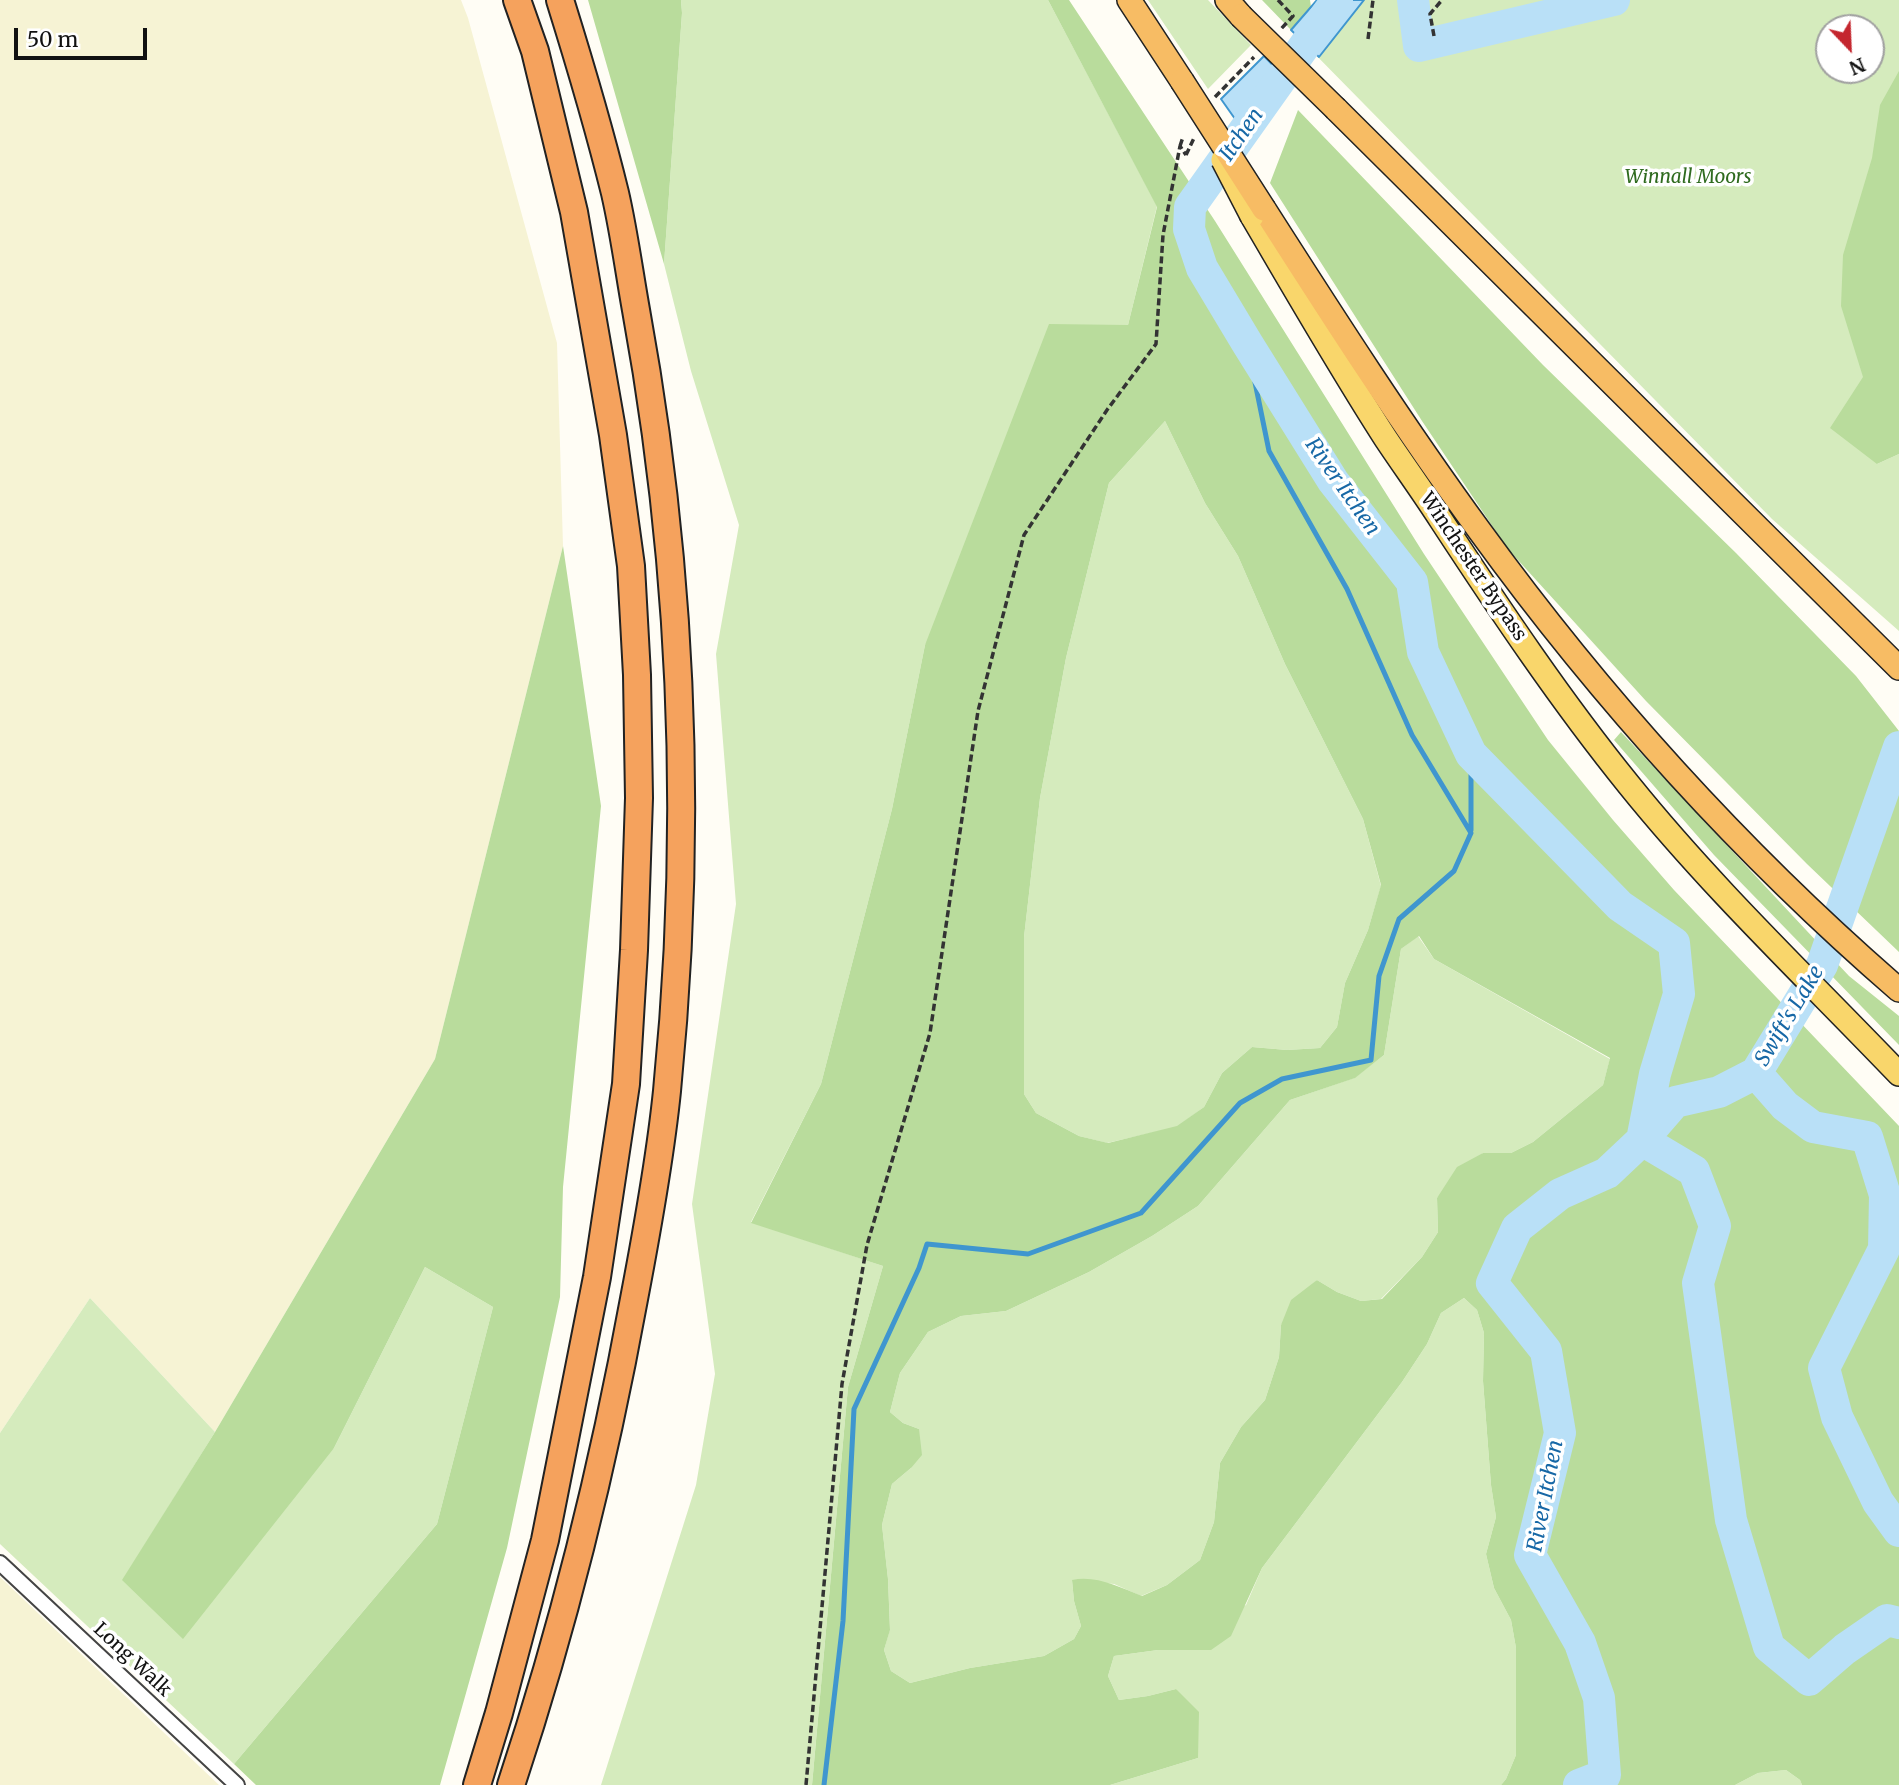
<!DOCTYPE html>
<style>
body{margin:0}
#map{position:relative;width:1899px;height:1785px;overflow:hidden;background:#fffdf5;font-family:Merriweather,serif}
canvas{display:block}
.north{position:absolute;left:1815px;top:14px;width:70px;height:70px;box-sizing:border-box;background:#fff;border:2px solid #a0a0a0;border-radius:50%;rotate:157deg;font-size:19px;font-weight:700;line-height:28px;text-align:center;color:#111}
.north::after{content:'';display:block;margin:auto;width:24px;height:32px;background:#c4262e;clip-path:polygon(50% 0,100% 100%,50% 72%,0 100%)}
.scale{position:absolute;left:14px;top:28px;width:133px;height:32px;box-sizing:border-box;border:4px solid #111;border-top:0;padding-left:9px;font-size:21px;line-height:24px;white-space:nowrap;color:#111;-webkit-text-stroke:5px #fff;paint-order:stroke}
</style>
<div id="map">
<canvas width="1899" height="1785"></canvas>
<div class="north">N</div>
<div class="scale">50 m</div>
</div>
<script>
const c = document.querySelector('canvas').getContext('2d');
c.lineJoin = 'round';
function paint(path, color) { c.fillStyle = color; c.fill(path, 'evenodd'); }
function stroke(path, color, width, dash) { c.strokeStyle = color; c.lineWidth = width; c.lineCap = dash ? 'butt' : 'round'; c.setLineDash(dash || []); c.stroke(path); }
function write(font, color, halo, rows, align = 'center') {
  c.font = font + ' Merriweather,serif'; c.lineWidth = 7; c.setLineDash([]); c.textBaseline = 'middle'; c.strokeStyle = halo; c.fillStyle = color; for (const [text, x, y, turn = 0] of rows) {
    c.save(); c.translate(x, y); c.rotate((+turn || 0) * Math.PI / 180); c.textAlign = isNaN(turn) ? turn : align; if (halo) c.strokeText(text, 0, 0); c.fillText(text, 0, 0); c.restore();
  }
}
const farmland = new Path2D(`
 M0,0H461L468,18L557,343L563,546L435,1059L215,1432L90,1298L0,1433Z
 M0,1577L219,1785H0Z`);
const green = new Path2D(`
 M681,0H1048L1157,206L1128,325L925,645L892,809L821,1084L751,1222L883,1266L848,1387L812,1785H601L696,1485L715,1374L692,1204L736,904L716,654L739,525L691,371L664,264L682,13Z
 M1148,0H1208L1251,45L1208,89Z
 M1337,0H1899V320L1877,464L1899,454V631L1772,519L1305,44ZM1829,28H1871V70H1829Z
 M1165,421L1205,503L1238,556L1285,664L1363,819L1381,886L1368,930L1345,983L1337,1027L1320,1048L1287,1050L1252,1047L1222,1073L1204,1107L1177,1127L1107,1143L1079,1136L1036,1113L1024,1094V937L1040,798L1066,658L1109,483Z
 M1418,936L1434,959L1610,1059L1603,1085L1533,1142L1511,1153H1483L1437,1198L1438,1232L1422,1257L1381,1299L1361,1301L1337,1292L1317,1280L1281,1325L1279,1357L1265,1400L1241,1427L1220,1463L1214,1522L1200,1560L1167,1585L1141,1596L1114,1584L1072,1580L1074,1601L1081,1626L1074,1639L1044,1656L970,1668L910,1683L891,1671L884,1650L890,1629L888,1579L882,1525L892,1484L911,1468L919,1429L903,1423L890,1412L900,1373L928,1332L961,1316L1006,1311L1089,1272L1152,1236L1198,1206L1290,1100L1354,1078L1384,1055L1401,949Z
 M425,1267L493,1307L437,1524L234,1764L0,1544V1433L90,1298L215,1432L123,1580L334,1448Z
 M1464,1298L1477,1310L1484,1333L1483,1381L1491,1485L1496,1517L1486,1554L1494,1588L1511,1620L1516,1648V1755L1506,1779L1501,1785H1110L1198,1758L1176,1689L1148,1696L1119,1700L1108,1676L1114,1656L1158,1650L1246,1605L1262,1568L1402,1382L1427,1344L1441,1313Z
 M1786,1770L1800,1780L1802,1785H1735L1758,1773Z`);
const forest = new Path2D(`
 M588,0H681L682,13L664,264Z
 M1048,0H1069L1215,221L1424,554L1548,740L1613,820L1674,890L1899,1126V1785H1802L1800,1780L1786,1770L1758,1773L1735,1785H1501L1506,1779L1516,1755V1648L1511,1620L1494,1588L1486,1554L1496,1517L1491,1485L1483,1381L1484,1333L1477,1310L1464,1298L1441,1313L1427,1344L1402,1382L1262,1568L1231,1636L1211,1650H1158L1114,1656L1108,1676L1119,1700L1148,1696L1176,1689L1199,1712L1198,1758L1110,1785H812L848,1387L883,1266L751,1223L821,1084L892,809L925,645L1049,324L1128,325L1157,207ZM1165,421L1205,503L1238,556L1285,664L1363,819L1381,885L1368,930L1345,983L1337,1027L1320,1048L1287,1050L1252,1047L1222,1073L1204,1107L1177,1126L1108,1143L1079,1136L1036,1113L1024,1094V937L1040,798L1066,658L1109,483ZM1419,936L1434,959L1610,1058L1603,1085L1533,1142L1511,1153H1483L1457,1167L1437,1198L1438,1232L1422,1257L1382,1299L1361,1301L1337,1292L1317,1280L1291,1300L1281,1325L1279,1357L1265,1400L1241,1427L1220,1463L1214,1522L1200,1560L1167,1585L1142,1596C1119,1587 1096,1575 1072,1580L1074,1601L1081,1626L1074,1639L1044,1656L970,1668L910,1683L891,1671L884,1650L890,1630L888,1579L882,1525L892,1484L911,1468L922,1455L919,1429L903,1423L890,1412L900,1373L928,1332L961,1316L1006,1311L1089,1272L1152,1236L1198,1206L1290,1100L1355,1078L1384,1055L1401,949Z
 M1262,0H1310L1311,7L1291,30Z
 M1899,71V454L1877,464L1830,428L1863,377L1841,306L1843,255L1872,158L1880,105Z
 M1298,110L1543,365L1736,553L1856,676L1899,731V952L1807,864L1646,701L1507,548L1422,421L1270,183Z
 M563,546L601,806L563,1187L560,1297L507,1548L440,1785H256L234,1764L437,1524L493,1307L425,1267L334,1448L183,1639L122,1580L215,1432L435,1059Z
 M1621,732L1849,976L1899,1016V1045L1714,855L1614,740Z`);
const water = new Path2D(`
 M1317,0H1364L1319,57L1291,30Z
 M1264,56L1292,85L1247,136L1221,99Z`);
const stream = new Path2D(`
 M1471,830V754
 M824,1785L843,1621L854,1409L919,1268L927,1244L1028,1254L1141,1213L1240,1103L1282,1079L1371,1060L1379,976L1399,919L1454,871L1471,833L1412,735L1347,589L1269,451L1247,343`);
const river = new Path2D(`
 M1337,0L1190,207L1189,229L1202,268L1247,343L1333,481L1412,582L1423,652L1471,754L1620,906L1674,943L1679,994L1655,1074L1642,1140
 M1413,0L1419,46L1614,0
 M1899,747L1822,965L1756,1073L1785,1106L1813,1127L1867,1137L1885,1195L1884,1249L1824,1368L1837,1417L1878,1502L1899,1531
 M1642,1140L1694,1171L1715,1226L1698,1283L1731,1520L1769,1647L1809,1680L1845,1649L1887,1620L1899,1623
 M1579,1785L1605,1775L1599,1698L1580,1643L1530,1555L1560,1433L1546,1351L1492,1283L1517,1228L1560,1194L1607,1173L1642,1140L1675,1102L1719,1092L1756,1073`);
const path = new Path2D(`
 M1278,0L1293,16L1281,29
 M1434,36L1430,14L1442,0
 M1368,39L1373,0
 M1215,97L1254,57
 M1180,146L1183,137
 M1186,155L1194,138
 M806,1785L842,1384L867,1245L930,1033L978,711L1024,535L1107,410L1156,344L1163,235L1180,146L1186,155`);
const minor = new Path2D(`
 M0,1563L237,1785`);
const primary = new Path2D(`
 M1252,216C1296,291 1339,366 1386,439C1404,466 1423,492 1441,520C1500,610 1561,701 1629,785C1712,888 1808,979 1899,1074`);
const trunk = new Path2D(`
 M1129,0L1182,81
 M1227,0L1241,16
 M1336,109L1899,668
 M1264,209C1333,317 1403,426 1479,530C1601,698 1742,854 1899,990`);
const motorway = new Path2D(`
 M477,1785L499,1713L545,1540L597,1277L626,1084L634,950L639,798L637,675L631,566L613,435L574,212L535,51L517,0
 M511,1785C564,1626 604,1463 634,1299C647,1231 660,1160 667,1091C693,831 683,567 636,310C629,271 624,232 615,193C599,128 580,64 560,0`);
const primaryBridge = new Path2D(`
 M1223,160L1252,216`);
const trunkBridge = new Path2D(`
 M1241,16L1336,109
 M1182,81L1264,209`);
const parkNames = [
 ["Winnall Moors",1688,178]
];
const streetNames = [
 ["Winchester Bypass",1473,567,56],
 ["Long Walk",132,1660,43]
];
const waterNames = [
 ["Itchen",1242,135,-55],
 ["River Itchen",1342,487,55],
 ["Swift's Lake",1790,1016,-59],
 ["River Itchen",1546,1496,-79]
];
paint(farmland, '#f6f3d4');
paint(green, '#d5ebbd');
paint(forest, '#b9dc9c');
paint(water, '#b9e0f7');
stroke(water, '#3f96cf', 2);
stroke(stream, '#3f96cf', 5);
stroke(river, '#b9e0f7', 32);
stroke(minor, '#444', 18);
stroke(primary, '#222', 26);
stroke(trunk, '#222', 26);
stroke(motorway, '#222', 30);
stroke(path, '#333', 3.5, [7, 3.5]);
stroke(minor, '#fff', 14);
stroke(primary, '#f9d66b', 23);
stroke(trunk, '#f7bc64', 23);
stroke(motorway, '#f5a25d', 26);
stroke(primaryBridge, '#222', 26, []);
stroke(trunkBridge, '#222', 26, []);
stroke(primaryBridge, '#f9d66b', 23);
stroke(trunkBridge, '#f7bc64', 23);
write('italic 19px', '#2f6b1f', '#fff', parkNames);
write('19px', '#111', '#fff', streetNames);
write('italic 21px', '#1768a6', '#fff', waterNames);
</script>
